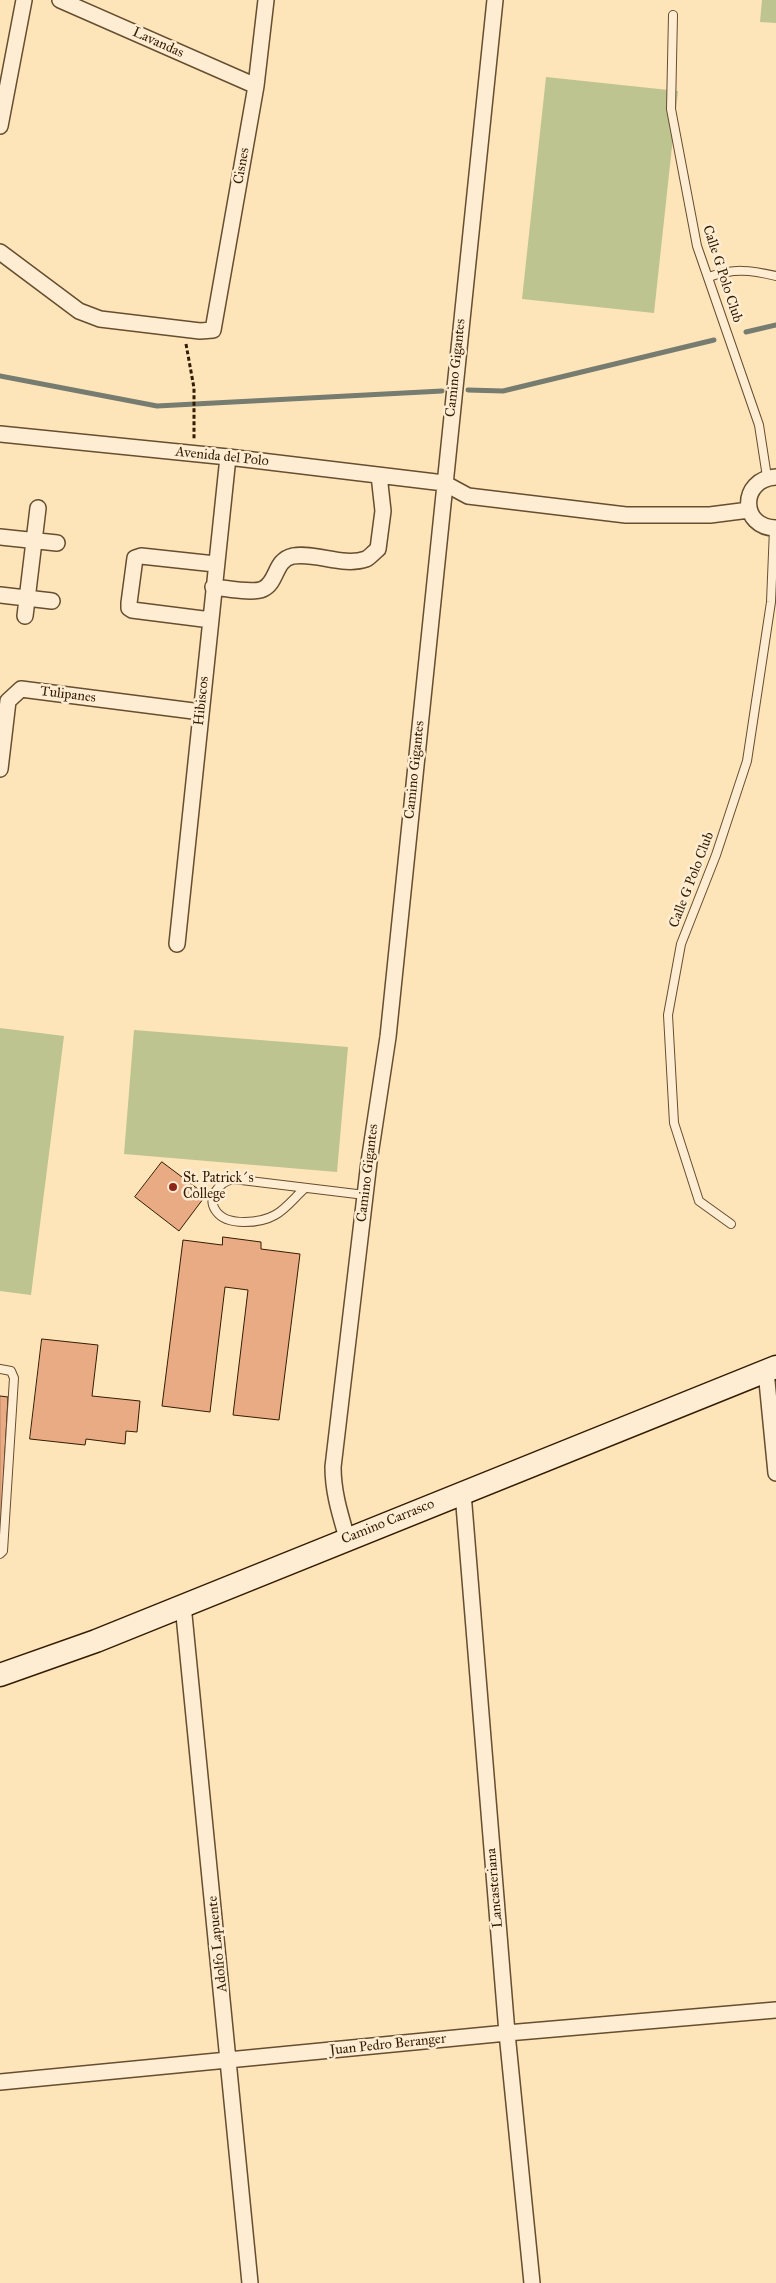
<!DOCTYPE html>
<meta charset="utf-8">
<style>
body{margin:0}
canvas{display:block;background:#fde4b9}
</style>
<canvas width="776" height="2283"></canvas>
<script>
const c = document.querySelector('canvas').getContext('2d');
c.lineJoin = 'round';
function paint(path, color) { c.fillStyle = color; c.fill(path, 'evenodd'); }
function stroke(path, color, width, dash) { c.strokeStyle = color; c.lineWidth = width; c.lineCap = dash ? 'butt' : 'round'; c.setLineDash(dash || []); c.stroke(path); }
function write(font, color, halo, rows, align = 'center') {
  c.font = font + ' "IM FELL Great Primer",serif'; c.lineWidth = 5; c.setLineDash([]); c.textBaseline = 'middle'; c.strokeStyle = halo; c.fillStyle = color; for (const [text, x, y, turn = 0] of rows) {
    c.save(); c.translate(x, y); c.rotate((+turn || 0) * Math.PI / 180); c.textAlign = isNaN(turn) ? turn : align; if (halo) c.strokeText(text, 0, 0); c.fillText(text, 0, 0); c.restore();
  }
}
const green = new Path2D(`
 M762,0H776V23L760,22Z
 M546,77L678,91L654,313L522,299Z
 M0,1028L64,1036L31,1295L0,1291Z
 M134,1030L348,1047L337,1172L124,1154Z`);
const stream = new Path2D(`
 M746,332L776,325
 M0,376L157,406L442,391
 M468,390L503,391L714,340`);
const building = new Path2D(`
 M162,1162L206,1195L179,1231L135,1197Z
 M223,1237L261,1242V1249L300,1254L279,1420L233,1415L248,1290L225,1287L210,1412L162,1406L183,1240L222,1245Z
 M42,1339L98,1345L92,1396L140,1401L137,1432L126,1431L125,1444L86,1439L85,1445L30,1439Z
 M0,1396L8,1397L1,1527H0Z`);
const path = new Path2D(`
 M186,344L194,388V439`);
const lane = new Path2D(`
 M673,15L671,109L697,246L759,425L767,477
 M709,277C734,268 750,270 776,276
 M304,1189C295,1197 286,1209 275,1215C261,1223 227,1227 216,1211C206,1197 220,1182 233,1179L365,1195
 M731,1224L699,1201L674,1123L668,1015L681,944L716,855L747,761L771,602L774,529
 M0,1369L11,1371L14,1378L3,1551L0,1554`);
const street = new Path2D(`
 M60,0L256,86
 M0,126L24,0
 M0,252L79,311L100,319L200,331L213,330L256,86L266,0
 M0,434L228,457L444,483L468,496L626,515H710L749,510
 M776,477C739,479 740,528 776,528
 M0,537L57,543
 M213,587C226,588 252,594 263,589C278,582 274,560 293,556C316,552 343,567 366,559C370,557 374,552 378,549L383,511L379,475
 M0,595L52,601
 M25,616L38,508
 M211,620L132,610L129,608V603L135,558L141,556L215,564
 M0,769L8,701L21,689L201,712
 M177,944L228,457
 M766,1371L776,1473
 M463,1493L507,2033L532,2283
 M347,1538C340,1514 333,1492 333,1467L369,1162L388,1037L495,0
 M183,1605L250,2283
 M0,2082L507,2033L776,2010`);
const secondary = new Path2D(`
 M0,1675L96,1641L776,1367`);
const markers = [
 [173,1187,5,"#8f2418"]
];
const streetNames = [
 ["Lavandas",158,43,24],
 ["Cisnes",242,166,-80],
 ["Calle G Polo Club",722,274,72],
 ["Camino Gigantes",456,368,-84],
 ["Avenida del Polo",222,457,6],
 ["Tulipanes",68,695,7],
 ["Hibiscos",202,701,-84],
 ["Camino Gigantes",415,770,-84],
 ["Calle G Polo Club",692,880,-69],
 ["Camino Gigantes",368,1173,-83],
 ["Camino Carrasco",388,1522,-22],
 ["Lancasteriana",495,1888,-95],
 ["Adolfo Lapuente",218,1944,-96],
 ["Juan Pedro Beranger",388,2045,-6]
];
const poiNames = [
 ["St. Patrick´s",183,1179],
 ["College",183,1195]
];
paint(green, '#bec490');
stroke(stream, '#767c6f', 5);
paint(building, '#e8ab84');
stroke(building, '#341c02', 1);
stroke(lane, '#664e30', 10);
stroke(street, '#664e30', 18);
stroke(secondary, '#341c02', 25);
stroke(path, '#341c02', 3, [4, 2.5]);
stroke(lane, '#feedd2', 8);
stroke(street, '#feedd2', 15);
stroke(secondary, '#feedd2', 22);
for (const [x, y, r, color] of markers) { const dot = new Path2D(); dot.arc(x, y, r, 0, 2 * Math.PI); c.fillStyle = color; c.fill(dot); stroke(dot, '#feedd2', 2); }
write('14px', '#341c02', '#feedd2', streetNames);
write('14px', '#341c02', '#feedd2', poiNames, 'left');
</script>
